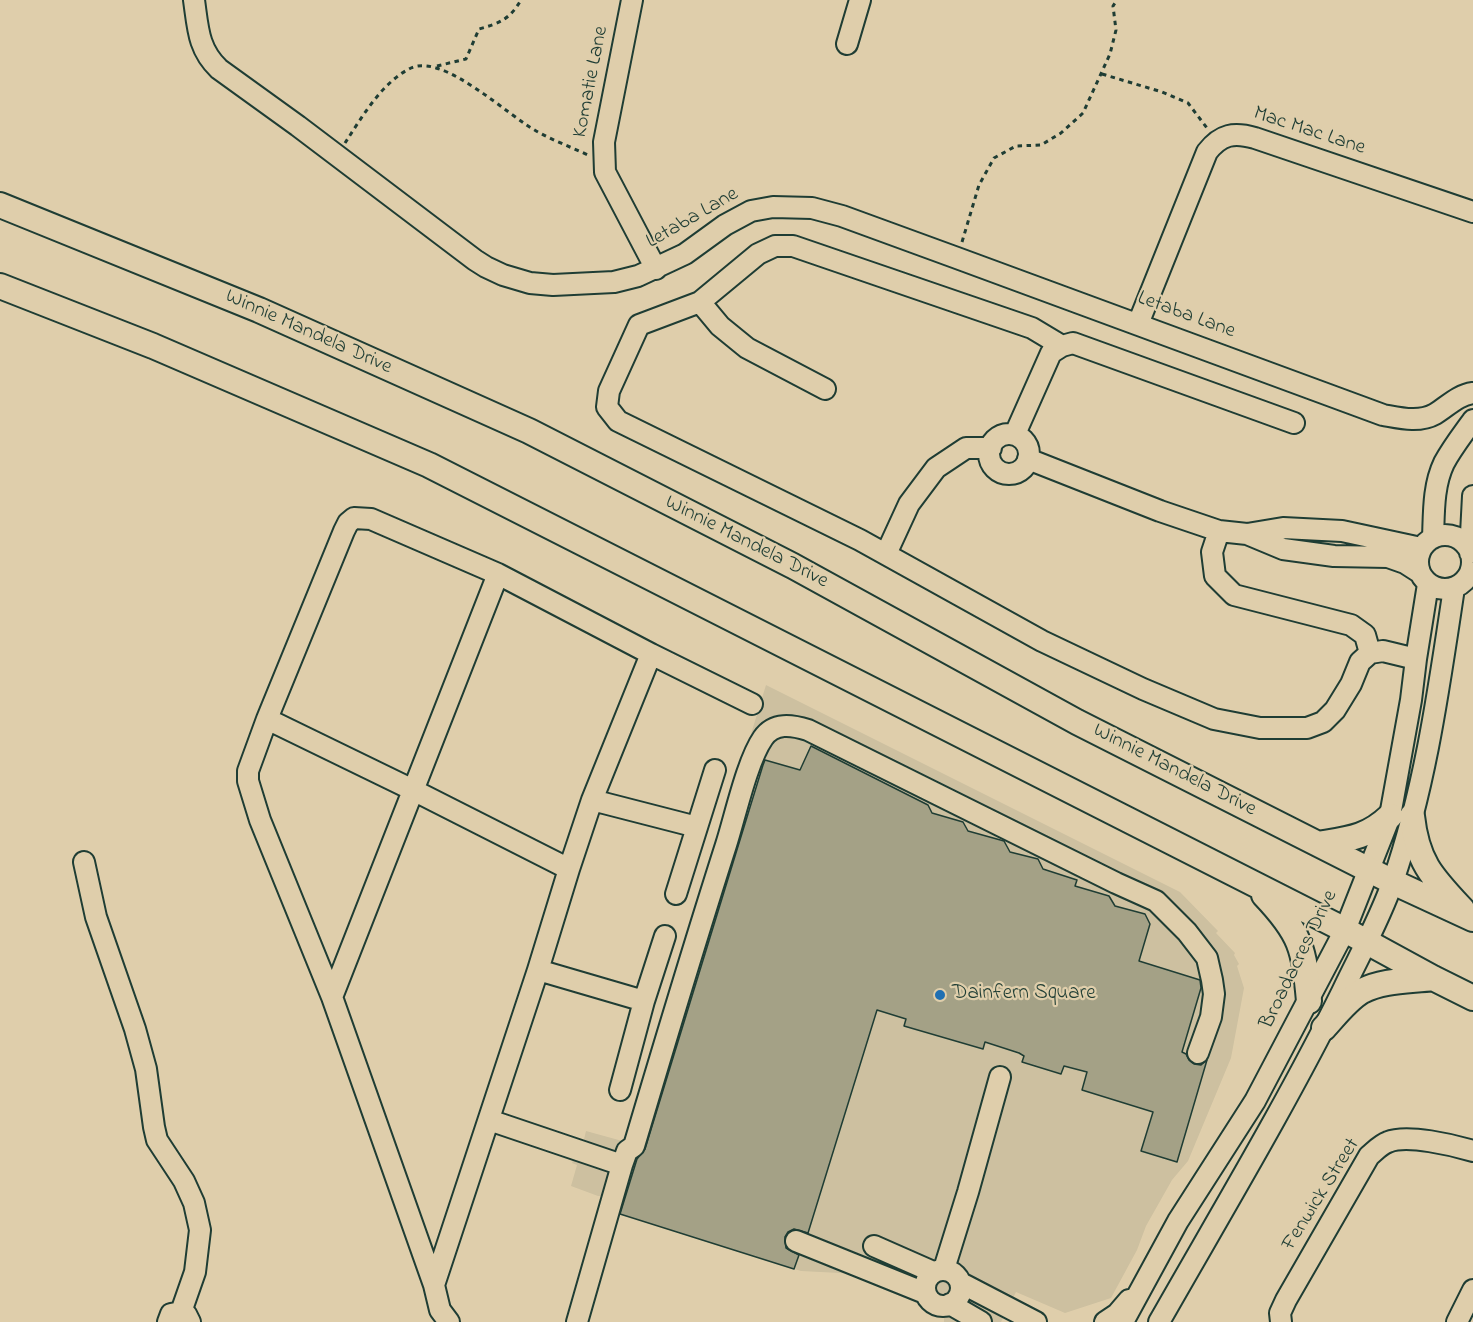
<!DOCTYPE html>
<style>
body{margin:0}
canvas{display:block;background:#dfceab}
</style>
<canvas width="1473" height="1322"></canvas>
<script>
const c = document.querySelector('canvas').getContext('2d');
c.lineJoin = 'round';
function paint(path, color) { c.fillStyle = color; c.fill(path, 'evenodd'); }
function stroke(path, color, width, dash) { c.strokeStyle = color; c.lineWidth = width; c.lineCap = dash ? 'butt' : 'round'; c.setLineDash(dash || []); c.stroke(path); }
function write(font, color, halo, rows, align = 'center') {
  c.font = font + ' "Indie Flower",sans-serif'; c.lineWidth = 4.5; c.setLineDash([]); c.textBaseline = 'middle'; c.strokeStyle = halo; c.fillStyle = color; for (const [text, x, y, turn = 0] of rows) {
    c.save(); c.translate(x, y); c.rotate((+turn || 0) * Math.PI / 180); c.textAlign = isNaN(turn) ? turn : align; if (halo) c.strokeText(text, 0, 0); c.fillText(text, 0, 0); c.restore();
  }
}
const built = new Path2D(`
 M766,685L1180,892L1218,931L1216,933L1235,953L1234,955L1239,964L1237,966L1244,988L1231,1058L1188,1161L1172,1180L1146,1226L1137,1250L1111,1298L1065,1313L1016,1292L1001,1322H944V1317L922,1302L859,1274L801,1271L722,1247L599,1207L602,1196H598L571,1186L577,1165L572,1163L576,1151L581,1152L586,1131L626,1142Z`);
const building = new Path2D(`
 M811,746L928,805L932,813L963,822L968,831L1004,841L1010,852L1038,859L1043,869L1077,880L1075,886L1109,896L1115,906L1145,914L1150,924L1139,961L1200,980L1201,988L1182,1052L1186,1054L1189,1060L1194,1064L1201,1065L1207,1060L1177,1162L1141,1151L1153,1112L1082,1090L1087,1072L1064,1066L1061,1074L1022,1062L1024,1056L1019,1053L985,1042L983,1049L904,1026L906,1019L877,1010L808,1233L794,1229L788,1232L785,1237L786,1248L799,1255L794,1269L620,1214L637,1159L645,1149L763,765L765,760L800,770Z`);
const path = new Path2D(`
 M437,66L466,59L479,29C500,23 510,19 521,0
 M1102,74L1162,92L1188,103L1207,128
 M345,143C362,117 382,82 411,68C444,53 508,116 538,132C554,141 571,147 588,155
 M962,242L979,185L994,158L1016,146L1041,145L1061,133L1083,113L1110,54L1116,30L1113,6L1117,0`);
const minor = new Path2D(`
 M194,0C198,28 198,49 219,69L298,126L475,260L486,267L503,275L530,283L553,285L614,282L638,276L685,254L725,225L751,211L773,207L812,208L842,216L957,258L1383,415C1400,418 1419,423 1435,414C1448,406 1458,395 1473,393
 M632,0L604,142L605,172L656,269
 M847,44L860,0
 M700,302L720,326L747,348L825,389
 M1138,324L1207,152C1221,134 1234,132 1255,138L1473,212
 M1062,346L1032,328L793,246H775L758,254L700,302L639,325L609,391L607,407L618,421L860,540L1042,641L1143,689L1214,719L1260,728H1307L1323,722L1335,710L1351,684L1360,662L1370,653L1383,651L1416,659
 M1015,434L1051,353L1062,346L1073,343L1294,423
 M989 454a20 20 0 1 1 40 0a20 20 0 1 1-40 0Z
 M1028,459L1160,511L1219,531L1247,534L1283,549L1334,556L1388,557L1405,563L1419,572
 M1219,531L1212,552L1215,576L1234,595L1351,625L1365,635L1370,653
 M1247,534L1283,528L1342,531L1421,548
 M1418 562a27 27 0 1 1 54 0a27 27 0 1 1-54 0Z
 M1433,538C1434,513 1433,486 1444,463C1452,448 1463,434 1473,420
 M1470,553L1473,496
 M886,554L909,504L936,468L966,448H991
 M651,654L752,704
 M267,719L413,790L569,869
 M592,800L697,827
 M84,862L96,917L135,1029L146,1069L154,1127L157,1140L184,1181L194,1203L200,1230L195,1272L181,1312
 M676,894L715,770
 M538,970L644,1001
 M332,997L498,574
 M620,1090L644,1001L665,936
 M489,1120L622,1165
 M796,1241L925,1293
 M874,1246L933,1272
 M944,1269L968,1192L1000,1077
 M925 1288a18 18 0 1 1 36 0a18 18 0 1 1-36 0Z
 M961,1283L1036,1322
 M434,1285L538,970L569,869L592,800L651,654L498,574L371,519L354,518L348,523L344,531L267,719L248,771V781L260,820L332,997L434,1285L440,1310L449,1322
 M950,1304L981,1322
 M168,1322L171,1314L181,1312L186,1314L190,1322
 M577,1322L622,1165L627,1151L634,1146C664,1045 694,945 726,845C735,817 747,761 763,738C774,722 792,725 808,730L1116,883L1156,901L1187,932L1207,958L1212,980L1214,994L1211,1017L1198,1053
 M1105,1322L1117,1314L1129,1300
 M1123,1322L1178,1221L1255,1101L1345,930L1390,816L1411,700L1416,659L1428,584
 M1159,1322C1221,1213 1286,1105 1342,992C1359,956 1380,919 1393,881C1426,785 1439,687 1454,588
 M1281,1322L1280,1313L1286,1300L1369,1156C1375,1151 1380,1145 1388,1142C1407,1134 1453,1145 1473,1151
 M1457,1322L1473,1290`);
const major = new Path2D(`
 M0,205L259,310L529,431L793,566L1077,722L1393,882L1473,919
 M0,286L153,346L429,465L1345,930L1433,978L1473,998
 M1412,816C1417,862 1432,877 1462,909
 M1318,844C1348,839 1367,838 1390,816
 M1264,895C1301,934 1304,948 1309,1001
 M1324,1028C1336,1015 1347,1000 1362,991C1383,980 1410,981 1433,978`);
const markers = [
 [940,995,6,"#1f6fb2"]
];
const streetNames = [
 ["Komatie Lane",592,82,-79],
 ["Mac Mac Lane",1309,132,18],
 ["Letaba Lane",693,219,-30],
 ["Letaba Lane",1186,316,20],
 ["Winnie Mandela Drive",308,333,24],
 ["Winnie Mandela Drive",746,543,27],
 ["Winnie Mandela Drive",1174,771,27],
 ["Broadacres Drive",1300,960,-64],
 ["Fenwick Street",1322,1195,-58]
];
const poiNames = [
 ["Dainfern Square",952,995]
];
paint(built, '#cdc0a0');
paint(building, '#a4a186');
stroke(building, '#1f3d34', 1.5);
stroke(minor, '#1f3d34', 24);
stroke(major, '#1f3d34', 28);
stroke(path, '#1f3d34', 3, [4.5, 4.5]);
stroke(minor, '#dfceab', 20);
stroke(major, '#dfceab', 24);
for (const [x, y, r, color] of markers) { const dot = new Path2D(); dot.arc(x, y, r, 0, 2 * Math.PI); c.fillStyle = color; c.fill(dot); stroke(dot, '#dfceab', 2); }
write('21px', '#1f3d34', '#dfceab', streetNames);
write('21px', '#1f3d34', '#dfceab', poiNames, 'left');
</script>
